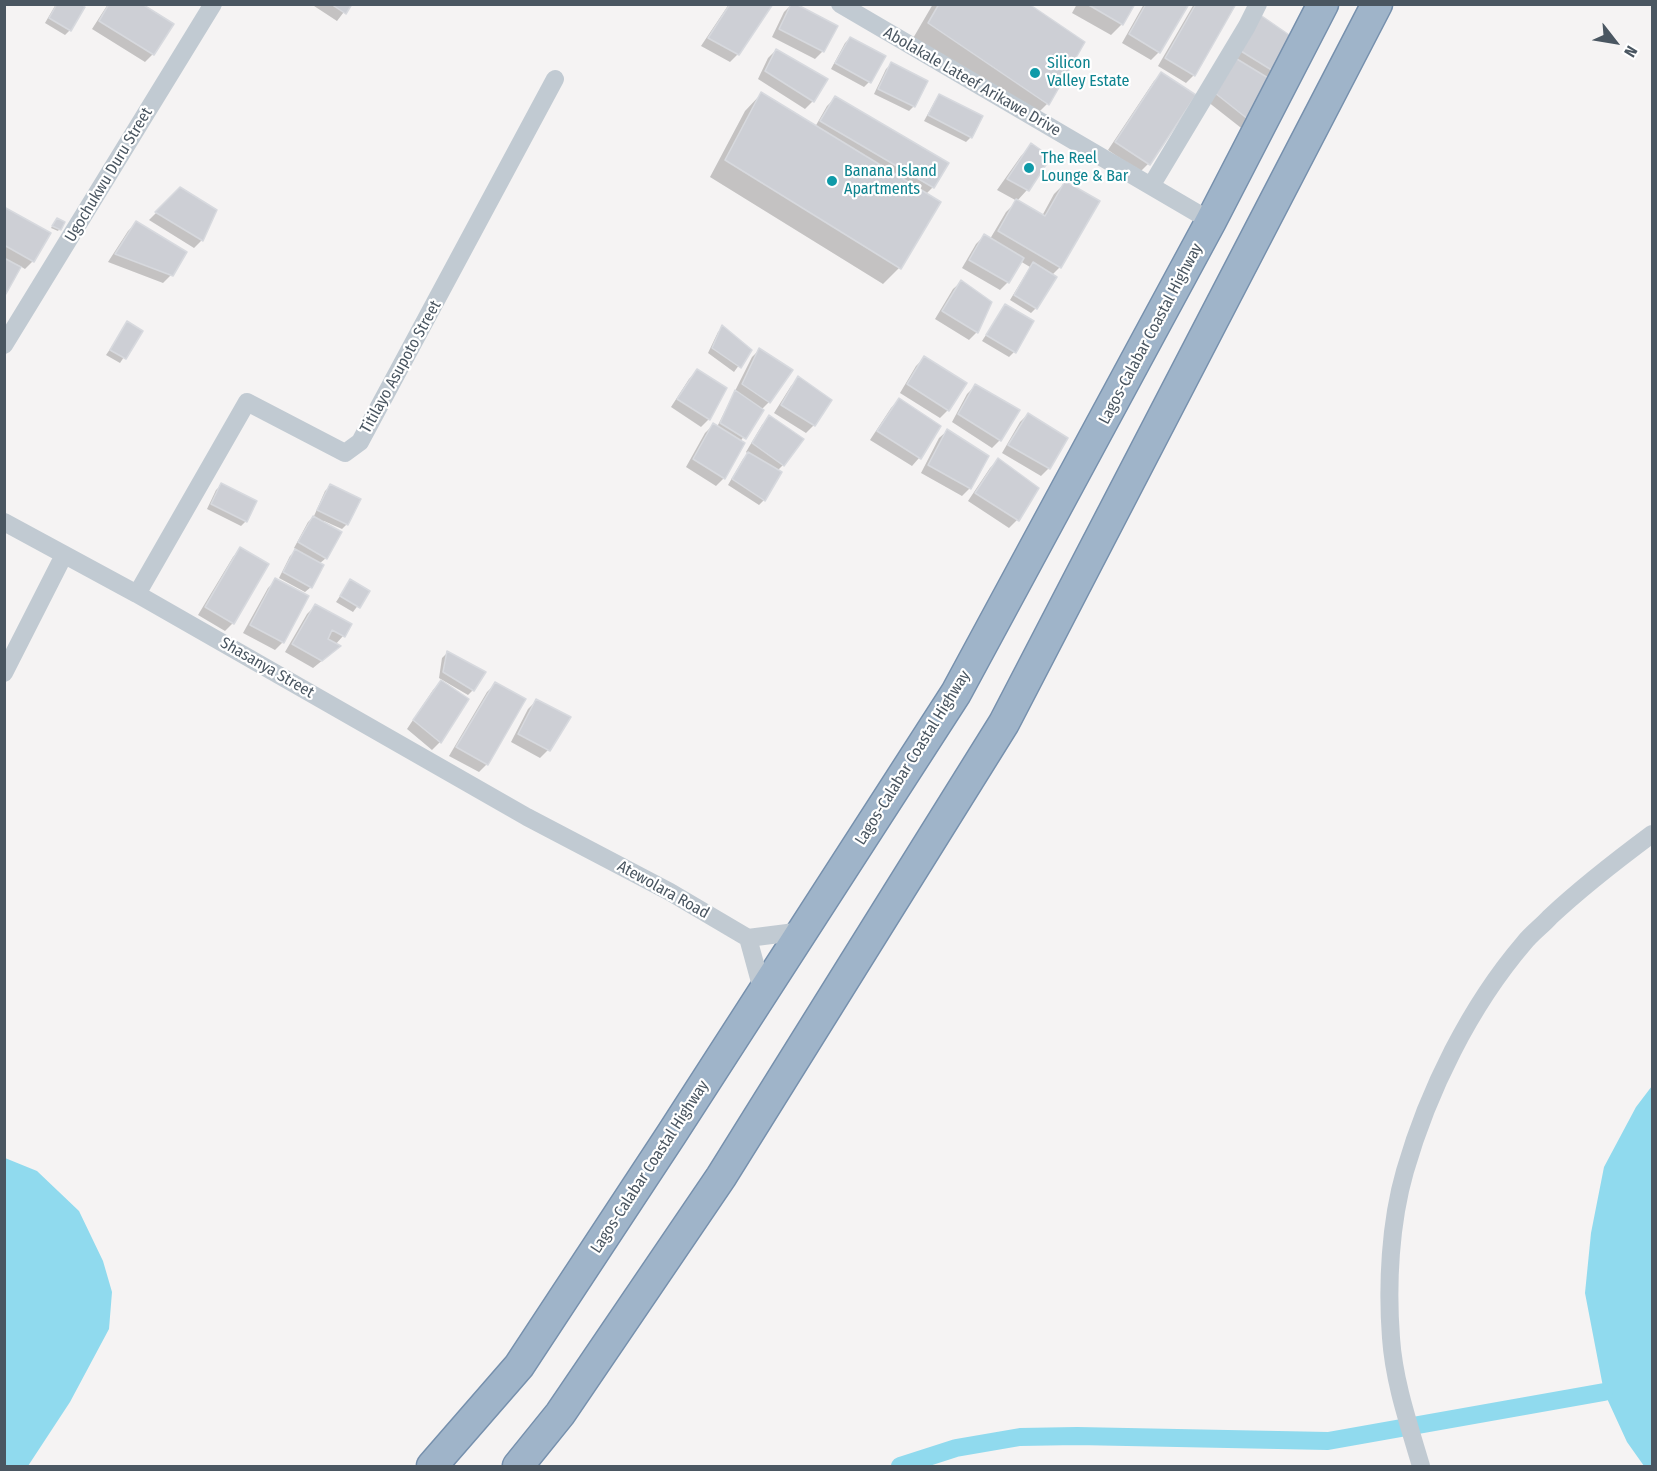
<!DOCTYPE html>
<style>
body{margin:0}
#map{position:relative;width:1657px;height:1471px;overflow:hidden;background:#f5f3f3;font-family:"Fira Sans Condensed",sans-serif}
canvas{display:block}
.frame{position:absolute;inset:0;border:6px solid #4a5661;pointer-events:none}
.north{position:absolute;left:1585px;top:12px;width:60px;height:60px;-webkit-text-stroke:4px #fff;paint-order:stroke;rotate:121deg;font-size:16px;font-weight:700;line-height:24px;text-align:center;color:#4a5661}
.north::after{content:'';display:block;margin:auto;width:21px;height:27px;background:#4a5661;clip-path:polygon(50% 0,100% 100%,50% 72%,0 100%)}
</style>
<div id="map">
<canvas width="1657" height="1471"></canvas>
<div class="frame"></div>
<div class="north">N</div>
</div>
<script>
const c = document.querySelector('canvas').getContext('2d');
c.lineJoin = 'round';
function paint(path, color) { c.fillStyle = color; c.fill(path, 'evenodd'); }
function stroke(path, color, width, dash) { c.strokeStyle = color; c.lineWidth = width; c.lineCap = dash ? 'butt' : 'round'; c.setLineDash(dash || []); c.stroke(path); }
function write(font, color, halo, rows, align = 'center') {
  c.font = font + ' "Fira Sans Condensed",sans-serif'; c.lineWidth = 4.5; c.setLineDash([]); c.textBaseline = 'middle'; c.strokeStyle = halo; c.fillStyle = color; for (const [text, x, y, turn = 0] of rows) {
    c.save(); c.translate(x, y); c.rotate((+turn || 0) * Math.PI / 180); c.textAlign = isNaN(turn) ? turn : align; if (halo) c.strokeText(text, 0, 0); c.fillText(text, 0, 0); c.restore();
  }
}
const water = new Path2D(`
 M1652,1086V1466H1644L1627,1442L1604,1392L1585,1293L1591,1233L1604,1167L1636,1107Z
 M5,1158L37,1171L79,1211L103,1261L112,1292L109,1329L70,1402L28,1466H5Z`);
const shadow = new Path2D(`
 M56,4H78L70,30L65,35L45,23Z
 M108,4H139L153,54L145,62L92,29Z
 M311,4H350L337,21Z
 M729,4H772L738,54L730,62L701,46Z
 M792,4L836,27L823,51L815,59L772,37L784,12Z
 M933,4H1026L1047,104L1031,120L912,40Z
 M1077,4H1133L1122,24L1111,35L1072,13Z
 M1144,4H1187L1159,52L1151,60L1122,43Z
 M1194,4H1235L1194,75L1186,83L1158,66Z
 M1249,22L1294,40L1245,131L1203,98Z
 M850,38L884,57L869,82L864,87L831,69L845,43Z
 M776,50L826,79L813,101L805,109L758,79L768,58Z
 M891,64L914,106L909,111L874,94L886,69Z
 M1162,74L1148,164L1140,172L1108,150L1154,81Z
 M761,94L815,127L827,106L835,98L933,187L926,194L899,268L883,284L710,177L745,111Z
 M940,96L971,137L966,142L924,121L935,101Z
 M1032,145L1027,190L1017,201L1042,216L1054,194L1065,183L1060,267L1052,275L1036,308L1031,313L1010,300L1030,267L1020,261L1008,282L1000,290L962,268L976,244L984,236L990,239L1006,212L1017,201L997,190L1021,156Z
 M180,189L215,211L201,241L194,248L149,220Z
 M4,208L33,261L25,269L20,266L4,293Z
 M55,222L63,223L58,231L51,228Z
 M136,223L171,275L163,283L108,262L128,231Z
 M961,282L977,332L969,340L935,319L953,289Z
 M1005,306L1014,352L1009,357L982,341Z
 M128,323L141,331L120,363L106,355Z
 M723,327L750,350L734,372L708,353L718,332Z
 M759,350L769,402L761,410L740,442L724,478L716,486L686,467L705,433L713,425L717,427L752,357Z
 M924,358L948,410L940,418L900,393L916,366Z
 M697,371L709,419L701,427L671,407L689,379Z
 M799,378L814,425L806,433L774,413L791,386Z
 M975,386L1000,440L992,448L952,422L967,394Z
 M899,400L939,426L919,458L912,466L870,440L891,408Z
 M1028,414L1049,468L1041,476L1002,453L1020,422Z
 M770,417L783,465L777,471L764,500L759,505L728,485L743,459L748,454L746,452L762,425Z
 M947,431L970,488L962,496L921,473L939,438Z
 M998,460L1017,520L1009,528L968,501L990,468Z
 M221,485L246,521L241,526L207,509L216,490Z
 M330,486L347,524L342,529L324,521L326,558L319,564L322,566L311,587L305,592L279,578L290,556L297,550L294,548L308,522L314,516L325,491Z
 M240,549L233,623L225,631L198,615L233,557Z
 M276,580L283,642L275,650L243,633L268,588Z
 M350,581L368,592L353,612L336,602Z
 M315,606L343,636L335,645L339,647L313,668L285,652L307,614Z
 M447,653L473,690L468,695L439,678L442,658Z
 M441,682L440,742L432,750L407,729L433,690Z
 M495,684L524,699L487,764L479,772L449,756L487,692Z
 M536,701L568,717L548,750L540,758L511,742L528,709Z`);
const canal = new Path2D(`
 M900,1466L956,1448L1020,1437L1077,1436L1328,1441L1604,1392`);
const building = new Path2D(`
 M57,4H81L85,7L71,31L49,18Z
 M109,4H142L174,24L154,55L99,21Z
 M331,4H352L346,14Z
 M730,4H773L739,55L708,38Z
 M791,4H796L838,26L824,52L779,29Z
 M939,4H1029L1085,42L1049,105L928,23Z
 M1087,4H1135L1123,25Z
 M1146,4H1189L1160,53L1129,34Z
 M1196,4H1236L1195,76L1165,58Z
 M1256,12L1295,39L1278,74L1236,48Z
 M850,37L886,56L871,83L835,63Z
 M776,49L828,79L814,102L765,71Z
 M1232,56L1273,81L1254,124L1210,89Z
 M891,62L928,81L915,107L878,89Z
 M1161,72L1196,95L1150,165L1115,142Z
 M761,92L941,202L901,269L725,160Z
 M939,94L983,116L972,138L928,115Z
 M835,96L949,163L934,188L820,121Z
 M1031,143L1051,157L1029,191L1007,179Z
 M1065,181L1100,201L1061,268L998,231L1016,199L1045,216Z
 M180,187L217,210L203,241L155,212Z
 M4,207L51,233L34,262L4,245Z
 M57,218L65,222L61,230L52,226Z
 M136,221L187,252L173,276L115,254Z
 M984,234L1024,258L1009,283L969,260Z
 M4,258L21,267L6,294H4Z
 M1033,262L1057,277L1037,309L1014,295Z
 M961,280L992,302L978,333L942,311Z
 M1005,304L1034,321L1016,353L986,335Z
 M127,321L143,331L126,359L110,350Z
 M722,325L752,350L741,368L712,348Z
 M759,348L793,370L770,403L742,384Z
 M924,356L967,383L949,411L907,384Z
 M697,369L727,388L710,420L677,399Z
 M798,376L832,400L815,426L781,405Z
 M975,384L1020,410L1001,441L958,414Z
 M735,390L764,410L746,439L720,423Z
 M899,398L941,426L921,459L877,431Z
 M1028,413L1068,438L1050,469L1008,445Z
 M769,415L804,439L784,466L752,443Z
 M713,423L745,443L725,479L693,459Z
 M947,429L989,456L971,489L928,465Z
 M748,452L782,472L765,501L732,479Z
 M998,458L1039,488L1019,521L975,493Z
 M221,483L257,501L247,522L211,504Z
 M330,484L361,499L348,525L317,510Z
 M313,516L342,532L327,559L298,542Z
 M240,547L269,564L234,624L205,607Z
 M295,549L324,565L312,588L283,572Z
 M275,578L309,596L284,643L250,625Z
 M350,579L370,591L360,608L340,596Z
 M315,604L352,624L345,637L332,630L328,639L341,646L322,661L292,644Z
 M447,651L486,672L474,691L443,672Z
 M441,680L469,699L441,743L413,720Z
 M495,682L526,699L488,765L456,747Z
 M536,699L571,717L550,751L518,734Z`);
const minor = new Path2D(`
 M840,4L1197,213
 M1151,186L1247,26L1258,4
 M4,345L213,4
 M4,522L137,594L527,817L670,892L748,938L763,993
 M137,594L247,402L345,453L360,442L555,79
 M4,673L64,555
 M748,938L803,931
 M1421,1466C1409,1425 1394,1382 1391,1338C1387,1285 1390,1223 1405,1171C1428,1091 1470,1006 1524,943C1532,933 1542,926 1550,917C1582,887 1617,860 1652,834`);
const trunk = new Path2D(`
 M432,1466L519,1366L671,1135L956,693L1211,221L1323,4
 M518,1466L560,1414L721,1177L1004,723L1377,4`);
const markers = [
 [1035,73,6,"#0f9aa8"],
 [1029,168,6,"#0f9aa8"],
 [832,181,6,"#0f9aa8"]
];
const cultureNames = [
 ["Silicon",1047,64],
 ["Valley Estate",1047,82],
 ["The Reel",1041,159],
 ["Lounge & Bar",1041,177],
 ["Banana Island",844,172],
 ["Apartments",844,190]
];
const streetNames = [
 ["Abolakale Lateef Arikawe Drive",972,82,30],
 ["Ugochukwu Duru Street",109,175,-59],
 ["Lagos-Calabar Coastal Highway",1151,334,-62],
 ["Titilayo Asupoto Street",401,367,-61],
 ["Shasanya Street",267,668,30],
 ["Lagos-Calabar Coastal Highway",913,758,-58],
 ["Atewolara Road",663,890,29],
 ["Lagos-Calabar Coastal Highway",650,1167,-57]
];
paint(water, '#90daee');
paint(shadow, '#0003');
stroke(canal, '#90daee', 18);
paint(building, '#cdcfd5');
stroke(building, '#d7d9de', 1.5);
stroke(trunk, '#7690ad', 33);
stroke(minor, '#c1cad2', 18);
stroke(trunk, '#9fb4c9', 30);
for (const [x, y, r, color] of markers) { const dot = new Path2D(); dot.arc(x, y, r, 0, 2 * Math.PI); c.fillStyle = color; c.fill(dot); stroke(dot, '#fff', 2); }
write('16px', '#0d838f', '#fff', cultureNames, 'left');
write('16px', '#4a5661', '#fff', streetNames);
</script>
